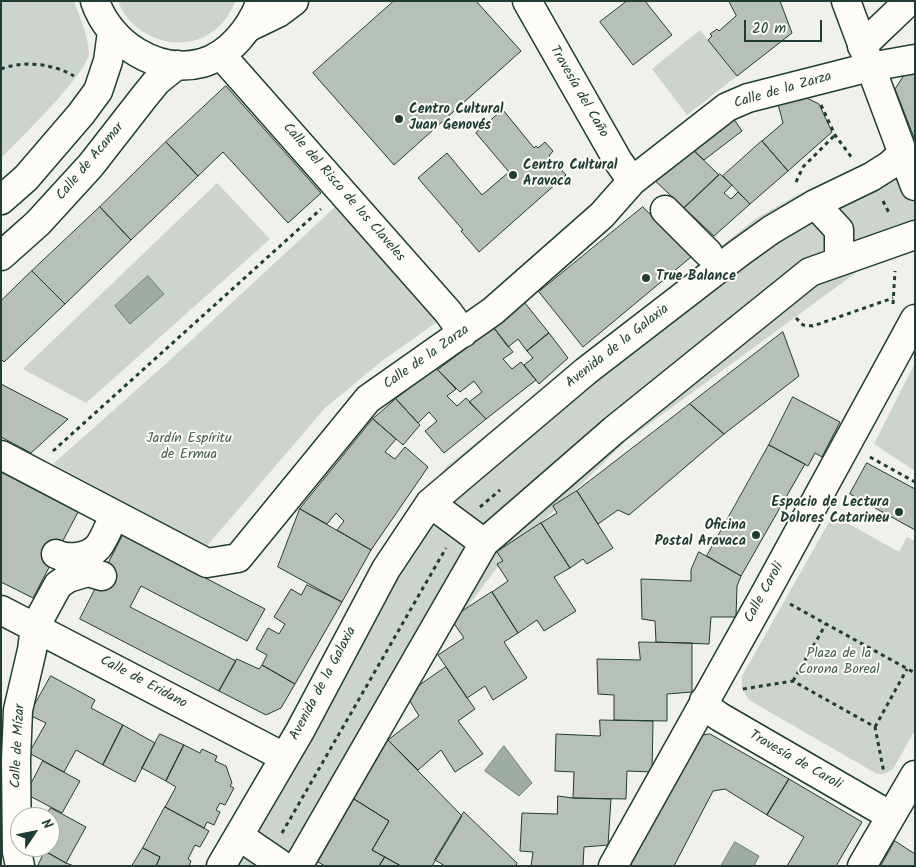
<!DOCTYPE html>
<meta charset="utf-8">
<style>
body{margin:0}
#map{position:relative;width:916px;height:867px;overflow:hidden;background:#f0f1eb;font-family:Kalam,sans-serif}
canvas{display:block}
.frame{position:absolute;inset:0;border:2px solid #1f3d34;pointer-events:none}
.north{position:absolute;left:10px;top:807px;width:50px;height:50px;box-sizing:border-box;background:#fdfcf7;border:1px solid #a4b0a9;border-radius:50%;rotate:56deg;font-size:14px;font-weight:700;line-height:20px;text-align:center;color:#1f3d34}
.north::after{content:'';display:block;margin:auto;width:18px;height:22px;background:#1f3d34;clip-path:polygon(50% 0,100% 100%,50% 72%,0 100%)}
.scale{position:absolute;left:744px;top:20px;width:78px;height:22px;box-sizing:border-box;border:2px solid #1f3d34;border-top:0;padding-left:6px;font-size:15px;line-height:18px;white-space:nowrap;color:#1f3d34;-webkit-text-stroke:4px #fdfcf7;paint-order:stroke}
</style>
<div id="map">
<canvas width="916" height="867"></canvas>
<div class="frame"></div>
<div class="north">N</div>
<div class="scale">20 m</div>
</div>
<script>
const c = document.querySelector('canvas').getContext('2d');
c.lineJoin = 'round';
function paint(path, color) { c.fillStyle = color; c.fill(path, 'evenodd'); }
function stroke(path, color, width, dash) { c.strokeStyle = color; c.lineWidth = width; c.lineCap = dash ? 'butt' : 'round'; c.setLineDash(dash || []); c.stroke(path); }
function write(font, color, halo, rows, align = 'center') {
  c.font = font + ' Kalam,sans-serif'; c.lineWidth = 4; c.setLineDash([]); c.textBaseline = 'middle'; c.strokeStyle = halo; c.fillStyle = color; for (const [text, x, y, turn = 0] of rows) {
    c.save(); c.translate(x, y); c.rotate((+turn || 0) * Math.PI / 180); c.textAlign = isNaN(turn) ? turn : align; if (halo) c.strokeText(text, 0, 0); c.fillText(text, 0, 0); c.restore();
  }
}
const green = new Path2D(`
 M1,1H74C80,18 88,35 89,53C89,72 17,142 1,158Z
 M118,1H236C230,12 225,22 215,30C182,56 132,39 118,1Z
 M700,30L737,76L687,115L652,69Z
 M891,154L915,199V240L857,272L626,441L503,560L452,627L316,866H204L385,550L447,466L755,219L799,194Z
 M217,183L270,239L86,403L23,369Z
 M335,207L437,322L382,361L325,408L207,546L53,464L170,360Z
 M915,363V471L874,444Z
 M833,515L899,552L907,537L915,541V730L893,769L884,774H877L749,700L742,689V676Z`);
const water = new Path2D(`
 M148,276L164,294L130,324L115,306Z
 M504,746L532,783L519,796L485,771Z
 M735,842L759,856L754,866H721Z`);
const building = new Path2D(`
 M394,1H476L521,51L394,165L313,73Z
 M627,1H645L672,35L633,65L600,22Z
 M729,1H780L792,33L737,76L708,40L712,36L710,34L717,29L719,31L736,16Z
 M915,70V140L895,89L906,72Z
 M226,86L321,193L288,223L223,152L198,176L166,142Z
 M805,97L819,104L832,132L788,171L762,141L783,123L778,104Z
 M503,110L534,148L536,146L538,148L545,142L553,151L549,156L566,175L479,252L461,231L463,230L418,178L447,153L482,195L509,172L476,133Z
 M731,115L742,131L704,160L690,147Z
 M762,141L788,171L750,204L723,176Z
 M166,142L198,176L131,240L100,207Z
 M690,147L719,175L684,208L651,177Z
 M720,174L732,185L724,193L731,199L738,192L750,204L714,236L684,208Z
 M100,207L131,240L65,304L32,271Z
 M643,207L691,257L583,347L539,292Z
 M32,271L65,304L4,362L1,359V301Z
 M525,303L549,333L527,351L518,339L508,347L494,328Z
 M494,328L513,352L503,359L512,369L521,362L536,380L486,419L469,402L482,392L474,381L460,392L438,370Z
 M783,332L799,376L724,434L690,404Z
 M549,333L568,358L539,384L524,365L533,358L527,351Z
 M436,368L456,389L447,396L457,406L466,398L486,419L444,453L425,431L437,421L429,412L418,423L396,399Z
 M1,384L68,419L31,453L1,437Z
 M793,397L840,422L822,457L815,453L808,466L769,445Z
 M396,399L420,425L403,445L373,419Z
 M690,404L724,434L629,515L618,510L598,524L577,491Z
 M373,419L396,439L385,452L395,459L405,447L428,467L371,550L337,530L344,521L336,513L327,524L300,509Z
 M769,445L805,464L741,576L707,556Z
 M867,463L915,489V530L850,494Z
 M1,472L78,512L33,598L1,582Z
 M577,491L613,548L587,564L583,559L570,568L541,523L557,513L553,506Z
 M300,509L371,550L342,602L278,567Z
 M541,523L570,568L554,577L576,611L544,631L537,620L518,633L492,592L508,581L497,564L503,561L497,552Z
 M123,535L265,609L247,641L141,586L130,607L236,661L219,691L80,619Z
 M699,552L741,576L737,586L736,617H711L709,644L656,642L655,621L642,619L641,579L691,581V570Z
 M307,585L342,602L295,684L262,665L267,655L256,649L268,628L279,634L285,624L274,617L291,589L301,595Z
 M492,592L518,633L504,642L527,678L493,700L485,686L467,698L438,655L464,638L453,622L457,619L455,616Z
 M639,642L692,643V692L667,694V721L614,720V695L598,694L597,659L640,660Z
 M237,659L259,669L262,665L295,684L281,708L266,715L219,691Z
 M446,667L475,709L458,721L483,754L455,772L441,750L418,770L388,740L419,716L408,698L413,696L410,692Z
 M51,676L95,700L91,708L123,725L103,765L76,750L64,772L29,753L46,723L29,715Z
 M600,720L653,721L652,772L627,771L626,799L573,798L574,772L555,771L556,734L600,736Z
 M123,725L155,743L135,782L103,765Z
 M160,734L184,745L166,781L142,768Z
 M710,734L789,779L767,815L725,789L713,791L674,866H630L698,736Z
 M388,740L462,816L432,866H401L372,850L389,821L354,799Z
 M184,745L200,753L202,749L217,756L215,761L226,766L232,783L230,786L234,788L225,805L220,803L216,810L220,812L214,825L207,822L204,828L165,807L176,787L166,781Z
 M43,761L80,781L62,813L26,794Z
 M789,779L862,822L836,866H787L804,837L767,815Z
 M558,796L573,798L611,799L608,845L584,847L583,866H531L533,852L520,851L522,813L557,814Z
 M354,799L389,821L372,850L385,857L379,866H325L318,862Z
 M165,807L209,831L200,847L195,845L188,859L191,861L189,866H156L160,857L143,848Z
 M51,808L86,827L66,863L37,847H50V817H45Z
 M464,812L517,863L516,866H445L435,860Z
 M895,841L915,854V866H881Z
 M143,848L160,857L156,866H132Z
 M45,851L66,863L74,866H38Z
 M385,857L401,866H379Z`);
const path = new Path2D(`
 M1,69C24,60 54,64 74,76
 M821,105L835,135L852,158
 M796,182L803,167L835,135
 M883,201L890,215
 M893,304L895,271
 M796,318L803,325L813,326L893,298
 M53,451L321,209
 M870,457L915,482
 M480,507L500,490
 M790,604L915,673
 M793,681L826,624
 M743,689L793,681L875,727L884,773
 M875,727L907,669
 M282,833L446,548`);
const minor = new Path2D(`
 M527,1L618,161L632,181
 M249,27L278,13L294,1
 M862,46L909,1
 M221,55L448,312L463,333
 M815,204L839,230V261
 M665,210L708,253
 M1,455L207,563L238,558L368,399L493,311L602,215L632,181L727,107L748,98L870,67L915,59
 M430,503L484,543
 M56,554C68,560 88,558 98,547C104,540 110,523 115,515
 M1,610L284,757
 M704,701L707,708L720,717L891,816
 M239,836L283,866
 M20,866L17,852L16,760L18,710L32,650L35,627L58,585L68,578L88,572L102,576
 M221,866L300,731L386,569L430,503L586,371L739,253L771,230L815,204L871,177L890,165L902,154
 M298,866L484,543L614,430L810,272L915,235
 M613,866L766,592L915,319
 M862,866L915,775`);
const major = new Path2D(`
 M95,1C109,43 157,75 202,63C230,55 251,28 261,1
 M846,1L915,186
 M1,200L26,178L81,114L98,91L108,61L112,32
 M1,256L38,223L91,165L144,97L157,81L177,65`);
const markers = [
 [399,119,5,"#1f3d34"],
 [513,175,5,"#1f3d34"],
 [646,278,5,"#1f3d34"],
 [899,512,5,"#1f3d34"],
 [756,535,5,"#1f3d34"]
];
const streetNames = [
 ["Calle de la Zarza",783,91,-16],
 ["Travesía del Caño",578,92,60],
 ["Calle de Acamar",91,162,-50],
 ["Calle del Risco de los Claveles",343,193,49],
 ["Avenida de la Galaxia",618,347,-38],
 ["Calle de la Zarza",427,358,-35],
 ["Calle Caroli",765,593,-61],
 ["Calle de Eridano",143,683,28],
 ["Avenida de la Galaxia",324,684,-62],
 ["Calle de Mízar",19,746,-87],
 ["Travesía de Caroli",795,761,30]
];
const poiNames = [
 ["Centro Cultural",409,111],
 ["Juan Genovés",409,127],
 ["Centro Cultural",523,167],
 ["Aravaca",523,183],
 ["True Balance",656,278],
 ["Espacio de Lectura",889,504,"right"],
 ["Dolores Catarineu",889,520,"right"],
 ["Oficina",746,527,"right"],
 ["Postal Aravaca",746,543,"right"]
];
const parkNames = [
 ["Jardín Espíritu",189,440],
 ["de Ermua",189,456],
 ["Plaza de la",839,655],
 ["Corona Boreal",839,671]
];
paint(green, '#cdd3cd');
paint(water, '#9faca4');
stroke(water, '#6c8077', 1);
paint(building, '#b6bfb8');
stroke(building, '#1f3d34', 1);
stroke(minor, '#1f3d34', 31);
stroke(major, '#1f3d34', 31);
stroke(path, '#1f3d34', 3, [4, 4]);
stroke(minor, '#fdfcf7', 28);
stroke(major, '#fdfcf7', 28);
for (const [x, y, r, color] of markers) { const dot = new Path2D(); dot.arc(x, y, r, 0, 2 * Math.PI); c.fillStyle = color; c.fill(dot); stroke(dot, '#fdfcf7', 2); }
write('14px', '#1f3d34', '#fdfcf7', streetNames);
write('bold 14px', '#1f3d34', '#fdfcf7', poiNames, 'left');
write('14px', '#425b53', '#fdfcf7', parkNames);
</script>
